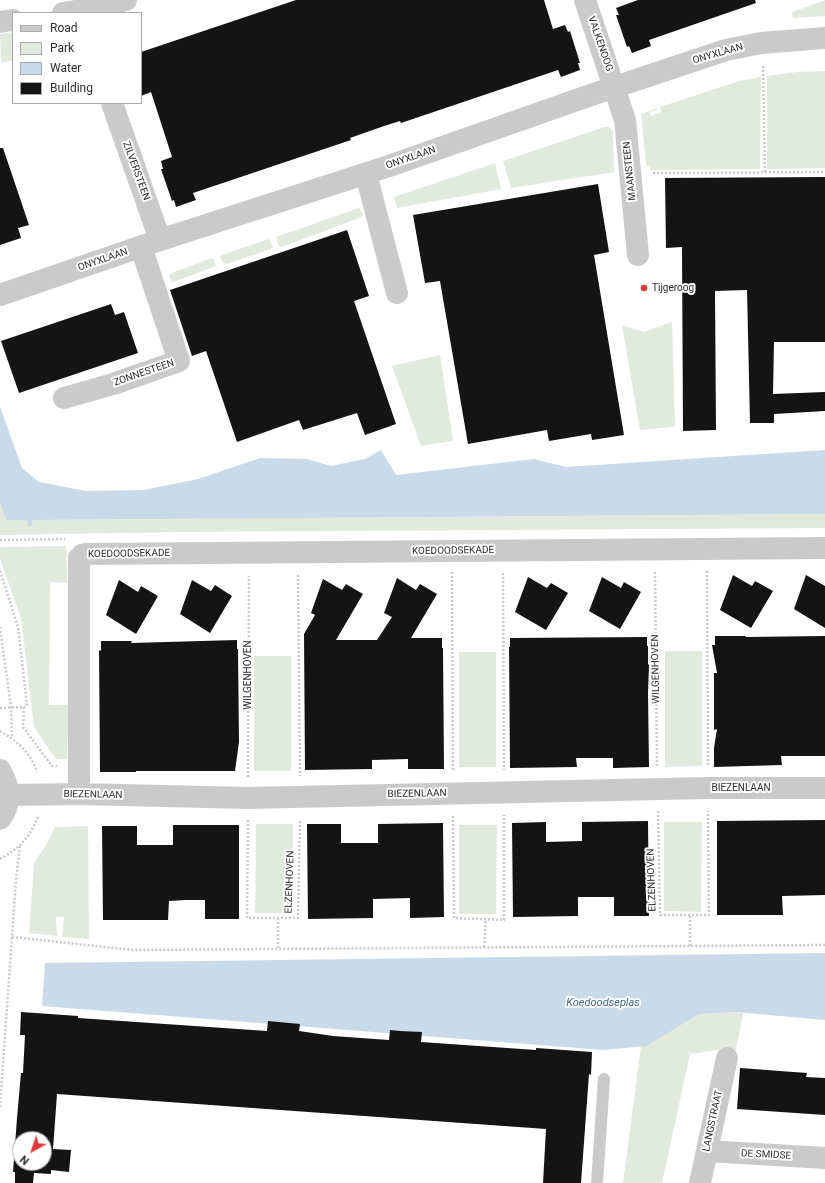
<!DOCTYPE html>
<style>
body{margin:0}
#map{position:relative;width:825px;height:1183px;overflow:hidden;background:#fff;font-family:Roboto,sans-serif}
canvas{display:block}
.legend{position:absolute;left:12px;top:12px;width:130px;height:92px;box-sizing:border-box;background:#fff;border:1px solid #ababab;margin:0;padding:5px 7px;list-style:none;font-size:12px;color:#2d2d2d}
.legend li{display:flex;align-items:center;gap:8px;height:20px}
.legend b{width:20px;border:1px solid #ababab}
.north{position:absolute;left:12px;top:1131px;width:40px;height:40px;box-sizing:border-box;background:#fff;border:1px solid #ababab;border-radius:50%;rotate:220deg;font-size:11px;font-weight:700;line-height:16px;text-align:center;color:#2d2d2d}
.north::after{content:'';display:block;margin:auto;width:14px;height:18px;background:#da3a3b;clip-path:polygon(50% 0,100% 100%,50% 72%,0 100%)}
</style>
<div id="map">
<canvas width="825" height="1183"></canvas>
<ul class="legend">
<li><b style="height:5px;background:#cacaca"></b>Road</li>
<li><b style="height:11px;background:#e2eadc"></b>Park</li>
<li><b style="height:11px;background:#c9dae9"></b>Water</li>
<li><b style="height:11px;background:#141414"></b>Building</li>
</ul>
<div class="north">N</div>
</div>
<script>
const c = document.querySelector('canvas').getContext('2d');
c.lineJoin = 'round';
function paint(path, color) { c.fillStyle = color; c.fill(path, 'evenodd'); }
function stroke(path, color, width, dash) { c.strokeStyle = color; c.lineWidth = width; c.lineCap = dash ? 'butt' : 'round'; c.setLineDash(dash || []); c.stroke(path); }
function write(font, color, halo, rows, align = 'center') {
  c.font = font + ' Roboto,sans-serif'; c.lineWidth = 4; c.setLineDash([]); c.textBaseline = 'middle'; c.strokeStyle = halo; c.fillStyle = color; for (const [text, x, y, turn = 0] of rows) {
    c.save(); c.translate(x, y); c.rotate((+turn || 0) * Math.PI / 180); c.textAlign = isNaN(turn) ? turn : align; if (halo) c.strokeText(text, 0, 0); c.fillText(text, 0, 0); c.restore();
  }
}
const green = new Path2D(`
 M825,0V16L793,18L792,12Z
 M13,32V60L1,63L0,34Z
 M825,71V168L767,169V76L797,72Z
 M761,77L760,169L652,170L646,164L641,114L657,108V110L650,112L651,116L661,112L660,107L740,81Z
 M604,127H609L613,131L614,172L511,188L503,161Z
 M495,163L501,189L397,208L394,197Z
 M359,208L363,214L362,217L282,247L279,246L276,237Z
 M268,239L270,240L273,248L227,264L223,263L220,256L222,255Z
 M213,258L216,266L176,281L172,282L169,276L171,273L209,259Z
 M672,322L675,425L673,427L640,430L622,325L644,332Z
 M440,355L453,441L421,446L392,366Z
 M0,503L6,520H27L28,525L32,526L33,520L825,514V528L179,532L0,535Z
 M66,546L67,583L50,582L49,705H69L67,759H56L34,727L21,618L0,559V547Z
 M665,651H702V766L665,767Z
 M459,652H496V767H459Z
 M254,656H291V771H254Z
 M664,822H702L701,912L664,911Z
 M256,824H293V913H255Z
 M459,825H497L496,914H459Z
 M88,826L89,939L62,937L64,917H56L57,936L29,933L34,863L46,845L55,827Z
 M735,1012L743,1013L736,1050L724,1049L690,1054L662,1183H623L641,1046H647L696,1016L701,1014Z`);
const water = new Path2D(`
 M0,407L22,468L39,482L86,491L144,490L198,479L260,458L307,459L331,466L365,459L381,450L396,475L534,459L566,467L825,450V514L33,520L32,526H28L27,520H6L0,503Z
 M825,953V1020L735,1012L701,1014L696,1016L647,1046L603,1050L42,1006L45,963Z`);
const building = new Path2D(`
 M296,0H544L553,29L565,25L568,32L570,31L580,63H578L580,70L561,77L558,70L401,123L400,121L384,126L350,138L351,140L193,193L196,200L176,207L174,200L172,201L161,169H163L161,161L172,157L151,92L141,96V52Z
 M638,0H755L756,3L649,40L651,46L632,53L629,46L627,47L616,15H619L616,8Z
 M0,148H3L29,225L18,228L21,238L0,245Z
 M825,177V342H774L773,394L825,392V411L774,414V423H750L747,290L715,291L716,430L683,431L682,247L666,248L665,178Z
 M598,184L609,252L594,255L624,435L592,440L591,434L549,441L547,430L468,444L440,281L425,283L413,215Z
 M347,230L369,296L354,301L396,424L365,435L357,413L303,430L299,420L237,442L206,351L192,356L170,290Z
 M111,304L115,315L124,312L138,353L19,393L1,341Z
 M733,575L752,586L755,581L773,591L751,628L720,610Z
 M806,575L825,586V628L794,609Z
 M528,577L547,588L551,583L568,593L546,630L515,612Z
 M602,577L621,588L624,582L641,592L620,629L589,611Z
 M397,578L416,590L420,584L437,594L411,638H442V648H443L444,769H408V759L372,760V769L305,770L304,634L315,615L311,613L323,579L342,590L346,584L363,594L336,640H377L392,617L384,613Z
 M119,580L138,592L141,586L158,596L136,634L106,615Z
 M192,580L211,591L215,585L232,596L210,633L180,614Z
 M715,636H746L745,637L825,636V756H781L782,765L714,767V748L717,729L714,730V673H717L712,645H715Z
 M647,637V646H648V664L649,665L648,693L649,767L613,768V758H576L577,767L510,768L509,647H510V638Z
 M237,640V649H238L239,742L235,771H136V772H100L99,650L101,651V641H132L131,643Z
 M825,820V895L782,896L783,915H717V821Z
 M648,821L649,916H614V897H578V916L513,917L512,823L546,822V842L582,841V822Z
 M443,823L444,917L410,918V898L373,899V918L308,919L307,824H341V843H378V824Z
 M173,825H239V919H205V900H186L169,901L168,920H103L102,826H137V845H173Z
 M21,1012L78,1016V1018L267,1031L268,1021L300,1024L299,1031L333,1036L389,1040L390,1030L400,1031L422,1032L421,1042L536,1050V1048L592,1052L591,1075L589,1074L581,1183H543L546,1129L57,1094L53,1149L71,1150L69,1172L51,1170V1174L34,1173L33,1183H15V1172H13L17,1118L21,1073H23L25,1035H20ZM20,1139H44V1163H20Z
 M740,1068L807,1073L806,1077L825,1078V1115L737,1109Z`);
const path = new Path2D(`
 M763,66L765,174
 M653,173L825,172
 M0,540L65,539
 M0,571L18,627L27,704L24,707
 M707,571L708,766
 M452,572L453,771
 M655,572L657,766
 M503,573L504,770
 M298,575L300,776
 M0,627L11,707L12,737
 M0,708L24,707L23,727L52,766H57
 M0,731C16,740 31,753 37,772
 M248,777L249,576
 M658,811L660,915H709L708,811
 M453,816L454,918L504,920V815
 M248,820L247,918H298L300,819
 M0,859C19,849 31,836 38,816
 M278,918V948
 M12,937L133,950L825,945
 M690,946V915
 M484,947L486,919
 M0,1107L16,879L20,846`);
const service = new Path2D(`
 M597,1183L604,1079`);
const minor = new Path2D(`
 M585,0L625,120L638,255
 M63,13L82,10L126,0
 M0,22L13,20
 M112,103L160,240
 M366,174L397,293
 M0,295L160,240L389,166L591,95L726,50L761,43L825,38
 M64,398L113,384L179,361L141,247
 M79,794V558L82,555L86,554L825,548
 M9,795L79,794L248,798L708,788H825
 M707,1151L825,1158
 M700,1183L727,1058`);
const tertiary = new Path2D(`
 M0,770C10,786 12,804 0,819`);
const markers = [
 [644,288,4,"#da3a3b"]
];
const streetNames = [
 ["VALKENOOG",600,44,71],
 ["ONYXLAAN",718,54,-16],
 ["ONYXLAAN",411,158,-19],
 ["ZILVERSTEEN",136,171,70],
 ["MAANSTEEN",630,171,-96],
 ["ONYXLAAN",103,260,-19],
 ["ZONNESTEEN",144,373,-19],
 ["KOEDOODSEKADE",453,551,-1],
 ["KOEDOODSEKADE",129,554,-1],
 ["WILGENHOVEN",656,669,-91],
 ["WILGENHOVEN",248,675,-90],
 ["BIEZENLAAN",741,788],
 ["BIEZENLAAN",417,794,-1],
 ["BIEZENLAAN",93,795,1],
 ["ELZENHOVEN",652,880,-92],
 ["ELZENHOVEN",290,882,-88],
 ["LANGSTRAAT",713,1121,-78],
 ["DE SMIDSE",766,1155,3]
];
const poiNames = [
 ["Tijgeroog",652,288]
];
const waterNames = [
 ["Koedoodseplas",603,1003]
];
paint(green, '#e2eadc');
paint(water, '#c9dae9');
paint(building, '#141414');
stroke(path, '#cacaca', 2.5, [2, 2]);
stroke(service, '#cacaca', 12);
stroke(minor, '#cacaca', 22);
stroke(tertiary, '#cacaca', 22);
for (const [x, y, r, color] of markers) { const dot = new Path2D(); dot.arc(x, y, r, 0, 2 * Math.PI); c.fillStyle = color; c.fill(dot); stroke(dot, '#fff', 1.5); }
write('10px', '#2d2d2d', '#fff', streetNames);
write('10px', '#2d2d2d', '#fff', poiNames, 'left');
write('italic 11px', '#41698a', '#fff', waterNames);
</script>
